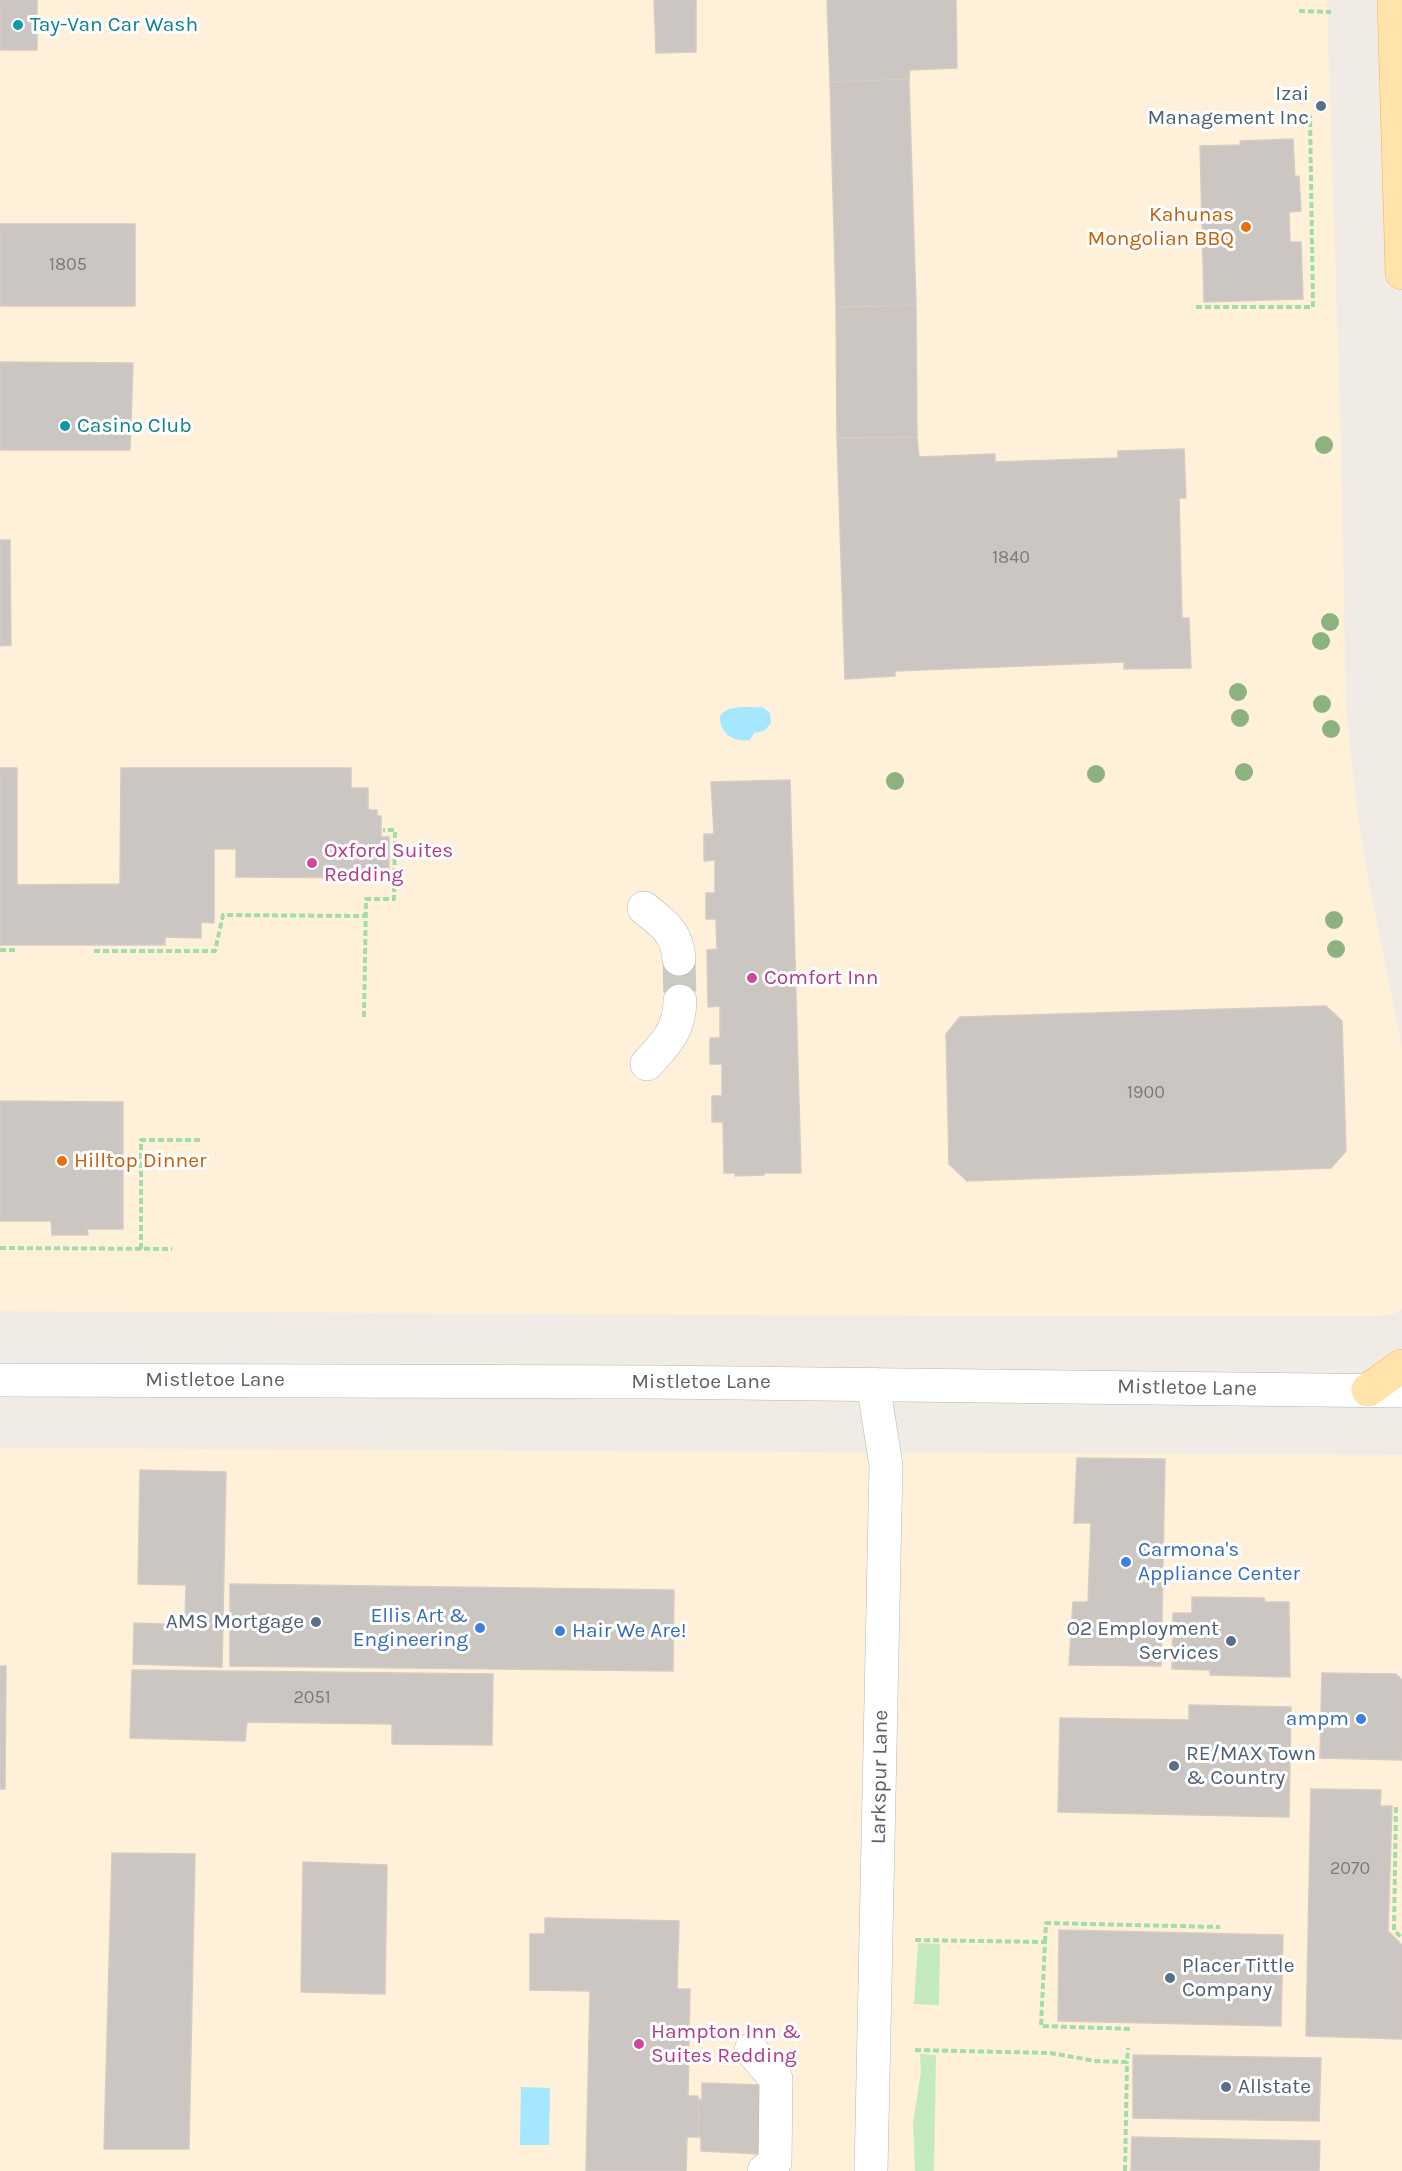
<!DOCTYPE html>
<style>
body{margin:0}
canvas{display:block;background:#f0ebe4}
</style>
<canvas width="1402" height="2171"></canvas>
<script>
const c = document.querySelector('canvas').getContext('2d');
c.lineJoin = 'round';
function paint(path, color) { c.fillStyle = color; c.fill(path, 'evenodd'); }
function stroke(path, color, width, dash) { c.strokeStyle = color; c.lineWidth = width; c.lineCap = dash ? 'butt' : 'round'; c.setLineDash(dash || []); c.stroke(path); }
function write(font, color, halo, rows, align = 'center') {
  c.font = font + ' Karla,sans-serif'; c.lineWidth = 6; c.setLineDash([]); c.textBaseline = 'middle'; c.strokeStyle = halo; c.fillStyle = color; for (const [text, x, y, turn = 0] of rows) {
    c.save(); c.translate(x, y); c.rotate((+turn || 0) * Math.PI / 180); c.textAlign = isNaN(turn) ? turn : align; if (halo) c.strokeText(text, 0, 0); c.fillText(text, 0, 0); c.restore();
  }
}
const commercial = new Path2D(`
 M0,0H1327L1341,445L1346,706L1357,810L1367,873L1402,1048V1309L1394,1314L1382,1316H923L0,1311Z
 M0,1448L1402,1455V2171H0Z`);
const green = new Path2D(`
 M918,1943L940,1944L939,2005L914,2004Z
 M920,2054L936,2055L934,2171H915L913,2123L921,2071Z`);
const water = new Path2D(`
 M762,707L770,713L771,723L764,731L754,733L750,740C734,743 719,733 720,716C728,704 749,708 762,707Z
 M521,2087L550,2088L549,2145H520Z`);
const building = new Path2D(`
 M0,0H37V50H0Z
 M654,0H696V52L656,53Z
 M827,0H956L957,68L910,70L909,79L830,82Z
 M909,79L916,305L836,307L830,82Z
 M1293,139L1295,177L1299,176L1301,211L1289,212L1290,242H1301L1303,299L1204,302L1200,146L1241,145L1240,141Z
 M0,224H135V306H0Z
 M916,305L917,437L837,438L836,307Z
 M0,362L133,363L130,450H0Z
 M917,437L919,457L995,454V462L1118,458V451L1184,449L1186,498H1179L1182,618H1189L1191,668L1124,669V662L895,671V676L845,679L837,438Z
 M0,540H10L11,645L0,646Z
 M0,768H17V885L120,884L121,768H351V788H368V810H377V816H381V837H389V878L236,877V849H214V923L201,922V938L165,937V945H0Z
 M790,780L801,1173H764V1175L735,1176V1173H724L723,1122H712V1096H722V1064H710V1038H720V1006L708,1007L707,950L717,949L716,919H706V893H715V860L704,861V834H714L711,782Z
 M1326,1006L1342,1021L1346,1151L1331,1168L967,1181L949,1164L946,1034L960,1017Z
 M0,1101L123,1102V1229H87L88,1235H52L51,1221H0Z
 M1077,1458L1165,1459L1161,1666L1069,1665L1073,1602H1088L1091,1523H1074Z
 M140,1470L226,1472L222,1667L133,1664L134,1623L185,1625L186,1585L138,1584Z
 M230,1584L674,1590L673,1671L230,1666Z
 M1192,1597L1264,1598L1265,1602H1289L1290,1677L1210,1675V1670L1172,1669L1173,1613H1192Z
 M0,1666H6L5,1789H0Z
 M132,1670L493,1674L492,1745L392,1744V1724L247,1722L245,1741L130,1738Z
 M1322,1673L1396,1674L1402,1680V1760L1320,1758Z
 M1189,1705L1291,1707L1289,1817L1058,1812L1060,1718L1189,1720Z
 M1311,1789L1381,1790L1380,1806H1392L1388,1931L1402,1945V2039L1306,2036Z
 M112,1853L195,1854L189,2149H104Z
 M303,1862L387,1865L385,1994L301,1992Z
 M545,1918L679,1921L677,1989H690L688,2096H698L699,2116L698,2137H687L686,2171H586L590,1991L530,1990V1934H545Z
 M1059,1930L1283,1935L1281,2026L1058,2021Z
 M1133,2055L1321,2058L1319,2121L1133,2118Z
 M702,2083L761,2085L760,2154L701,2151V2137H698V2099L702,2100Z
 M1132,2137L1320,2141L1319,2171H1131Z`);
const minorTunnel = new Path2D(`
 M679,959L680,1001`);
const path = new Path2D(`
 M1299,11L1331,12
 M1196,307H1313L1310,115
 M0,950H16
 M94,951H215L223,915L365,916
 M364,1017L366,899H394L395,830H383
 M0,1248L172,1249
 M141,1249V1140H203
 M1396,1807L1394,1930L1402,1938
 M915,1940L1045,1942L1041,2026L1133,2029
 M1045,1942L1046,1923L1220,1927
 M915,2050L1050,2053L1096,2061L1127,2062L1128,2048
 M1125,2171L1127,2062`);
const minor = new Path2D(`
 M644,908C663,924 677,931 679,959
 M647,1064C666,1043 679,1032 680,1001
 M0,1380L652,1382L1402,1391
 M751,2050L776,2079L775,2162L764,2171
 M871,2171L886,1465L873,1384`);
const major = new Path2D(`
 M1394,0L1402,273
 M1368,1390L1402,1366`);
const trees = [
 [1324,445],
 [1330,622],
 [1321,641],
 [1238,692],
 [1322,704],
 [1240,718],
 [1331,729],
 [1244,772],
 [1096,774],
 [895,781],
 [1334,920],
 [1336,949]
];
const markers = [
 [18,25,6,"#0f9aa8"],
 [1321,106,6,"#5c6f8a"],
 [1246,227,6,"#e8710a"],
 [65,426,6,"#0f9aa8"],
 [312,863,6,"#d1479c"],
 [752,978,6,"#d1479c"],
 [62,1161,6,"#e8710a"],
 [1126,1562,6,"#3f7fe0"],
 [316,1622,6,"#5c6f8a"],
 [480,1628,6,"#3f7fe0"],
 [560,1631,6,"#3f7fe0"],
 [1231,1641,6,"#5c6f8a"],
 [1361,1719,6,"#3f7fe0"],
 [1174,1766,6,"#5c6f8a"],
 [1170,1978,6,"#5c6f8a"],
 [639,2044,6,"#d1479c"],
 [1226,2087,6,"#5c6f8a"]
];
const numberNames = [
 ["1805",68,265],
 ["1840",1011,558],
 ["1900",1146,1093],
 ["2051",312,1698],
 ["2070",1350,1869]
];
const cultureNames = [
 ["Tay-Van Car Wash",30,25],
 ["Casino Club",77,426]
];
const serviceNames = [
 ["Izai",1309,94],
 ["Management Inc",1309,118],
 ["AMS Mortgage",304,1622],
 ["O2 Employment",1219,1629],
 ["Services",1219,1653],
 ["RE/MAX Town",1186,1754,"left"],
 ["& Country",1186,1778,"left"],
 ["Placer Tittle",1182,1966,"left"],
 ["Company",1182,1990,"left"],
 ["Allstate",1238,2087,"left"]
];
const foodNames = [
 ["Kahunas",1234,215],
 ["Mongolian BBQ",1234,239],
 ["Hilltop Dinner",74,1161,"left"]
];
const hotelNames = [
 ["Oxford Suites",324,851],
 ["Redding",324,875],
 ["Comfort Inn",764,978],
 ["Hampton Inn &",651,2032],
 ["Suites Redding",651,2056]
];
const streetNames = [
 ["Mistletoe Lane",215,1380],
 ["Mistletoe Lane",701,1382],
 ["Mistletoe Lane",1187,1388,1],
 ["Larkspur Lane",880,1777,-89]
];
const shopNames = [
 ["Carmona's",1138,1550],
 ["Appliance Center",1138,1574],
 ["Ellis Art &",468,1616,"right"],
 ["Engineering",468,1640,"right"],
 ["Hair We Are!",572,1631],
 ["ampm",1349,1719,"right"]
];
paint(commercial, '#fff0da');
paint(green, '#c6eabf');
paint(water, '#a5e7ff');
paint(building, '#cbc6c1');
stroke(building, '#d5ccc2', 1.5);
stroke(minorTunnel, '#cbc9c4', 33, [33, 16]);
stroke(minor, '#b2b7ba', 34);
stroke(major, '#feaf50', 34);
stroke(path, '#a1dda6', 4, [6, 3]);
stroke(minor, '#fff', 33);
stroke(major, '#ffe3aa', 33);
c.fillStyle = '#8bb27f';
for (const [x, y] of trees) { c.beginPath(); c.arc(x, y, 9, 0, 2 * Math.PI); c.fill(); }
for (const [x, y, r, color] of markers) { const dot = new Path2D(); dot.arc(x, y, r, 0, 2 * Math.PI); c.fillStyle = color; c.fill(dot); stroke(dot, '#fff', 2); }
write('18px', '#787b7d', null, numberNames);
write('21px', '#0d838f', '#fff', cultureNames, 'left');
write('21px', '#4e5e75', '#fff', serviceNames, 'right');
write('21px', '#c56008', '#fff', foodNames, 'right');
write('21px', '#b23c85', '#fff', hotelNames, 'left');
write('21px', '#5c6266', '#fff', streetNames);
write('21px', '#366cbe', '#fff', shopNames, 'left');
</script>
